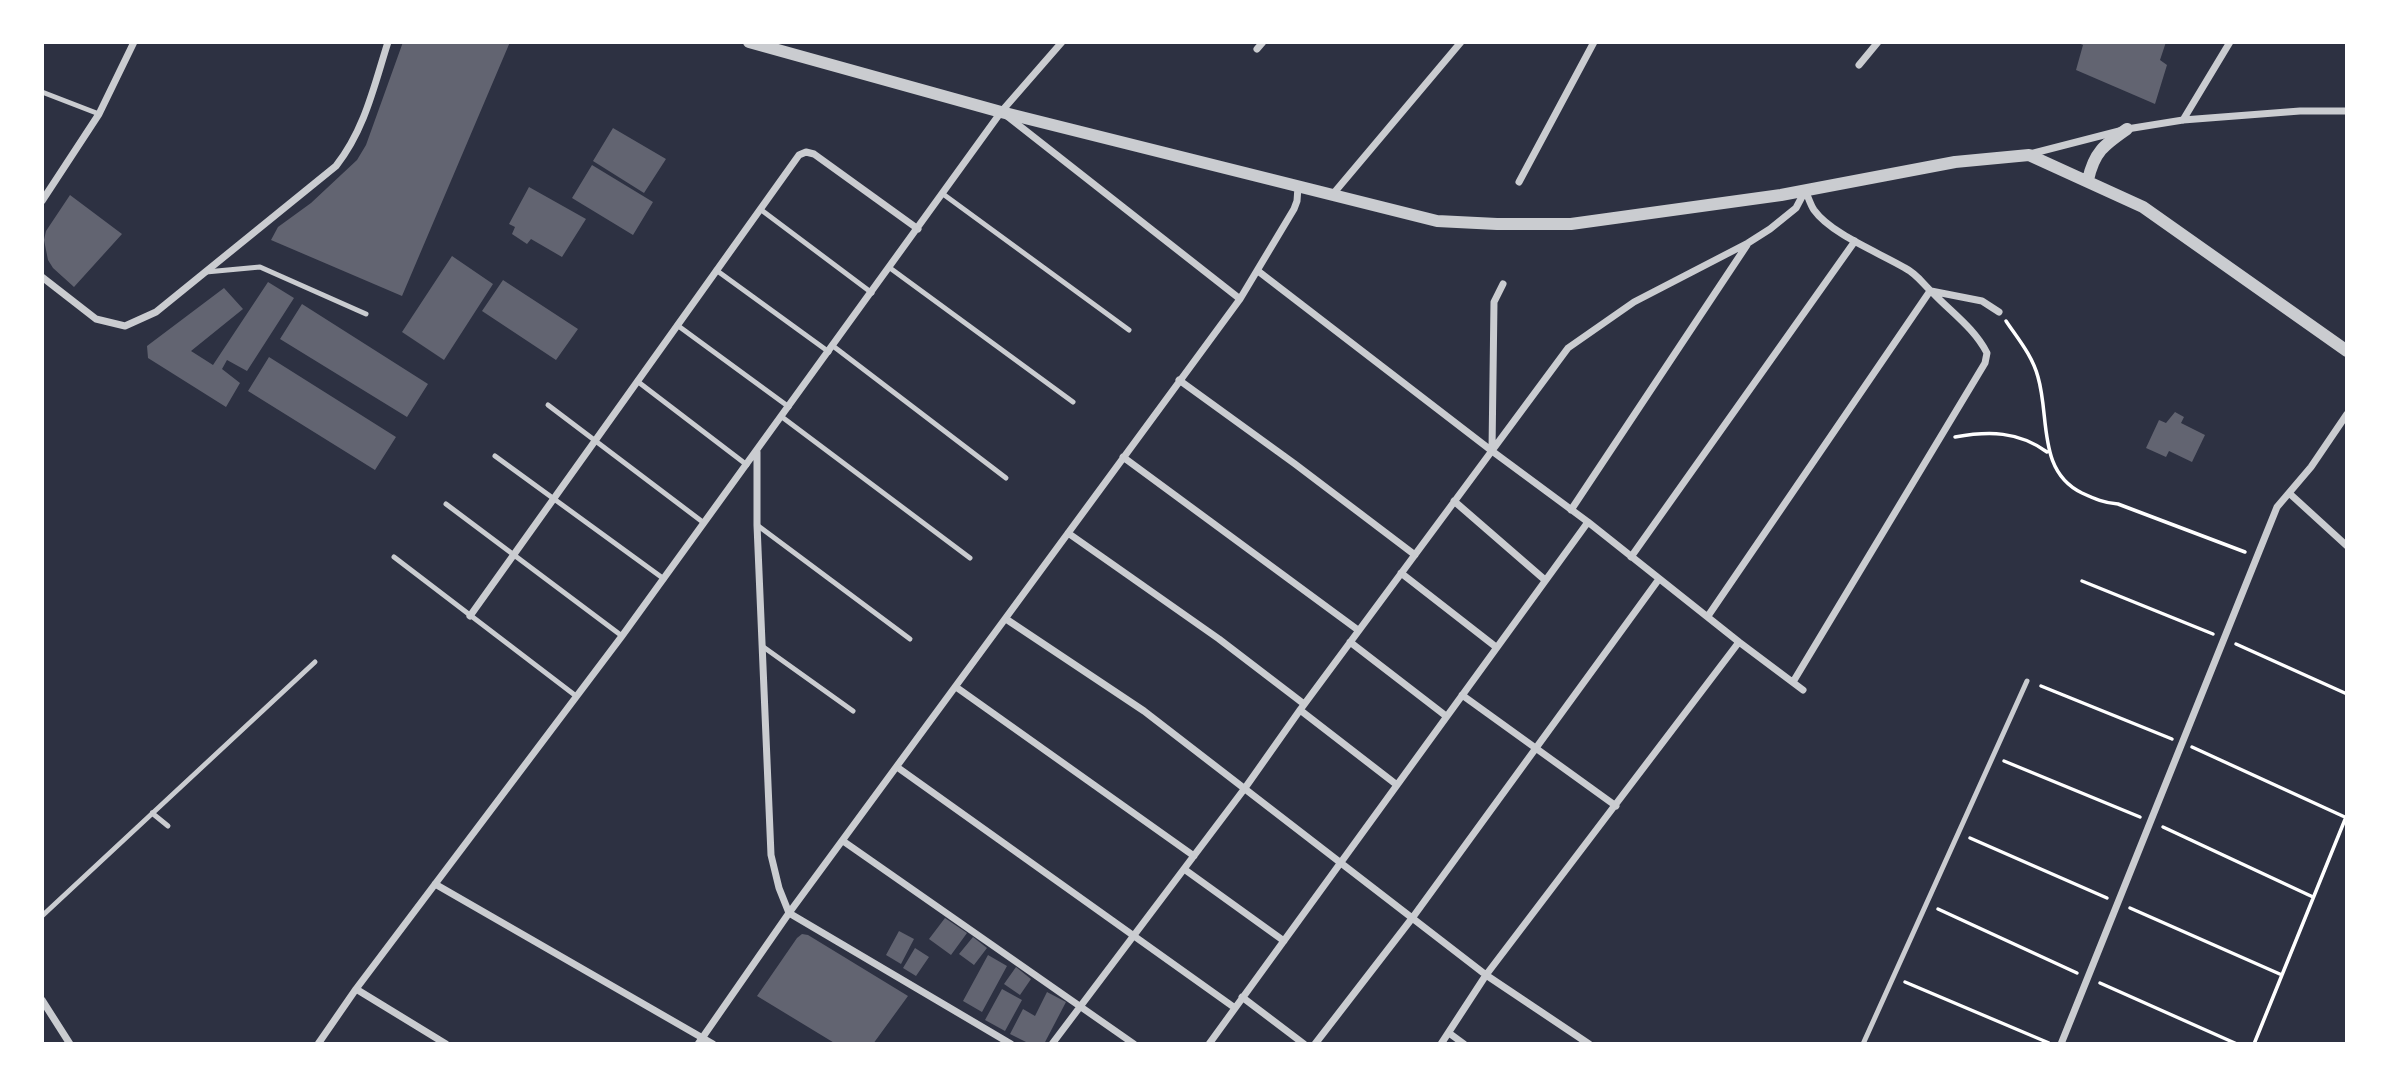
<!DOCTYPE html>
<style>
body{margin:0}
#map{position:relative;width:2389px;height:1086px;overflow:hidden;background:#2d3142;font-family:Lato,sans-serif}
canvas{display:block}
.frame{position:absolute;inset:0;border:44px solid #fff;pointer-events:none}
</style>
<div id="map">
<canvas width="2389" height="1086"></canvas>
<div class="frame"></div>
</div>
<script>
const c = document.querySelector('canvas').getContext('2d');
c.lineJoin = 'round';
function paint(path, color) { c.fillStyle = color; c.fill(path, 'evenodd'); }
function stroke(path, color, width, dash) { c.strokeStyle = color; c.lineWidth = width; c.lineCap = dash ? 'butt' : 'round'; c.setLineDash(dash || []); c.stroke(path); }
const building = new Path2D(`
 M403,42H510L402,296L271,240L278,227L311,203L357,160L366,145Z
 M2076,42H2166L2160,60L2167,65L2155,104L2076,70L2083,45Z
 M613,128L666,159L644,193L593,161Z
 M592,165L653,202L633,235L572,198Z
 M529,187L586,219L562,257L531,239L527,244L512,234L515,227L509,224Z
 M70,195L122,234L74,287L53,268L48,260L44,240L46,231Z
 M452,256L493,284L444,360L402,332Z
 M503,280L578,329L556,360L482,311Z
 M268,282L294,298L247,371L227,360L222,369L240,383L226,407L148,358L147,346L224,288L243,309L191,351L213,365Z
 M302,304L428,384L407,417L280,339Z
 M269,357L396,437L375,470L248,391Z
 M2175,412L2184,417L2181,423L2205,435L2192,462L2169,451L2166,457L2146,448L2159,420L2166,423Z
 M945,918L967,933L951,955L929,939Z
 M899,931L914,939L901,964L886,955Z
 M802,934L808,935L908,996L873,1044H836L757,996L797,938Z
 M973,937L987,948L974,965L959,954Z
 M915,948L929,957L916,976L903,968Z
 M988,955L1007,966L982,1012L963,1001Z
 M1016,967L1031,979L1020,995L1004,984Z
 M1002,989L1022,1000L1005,1031L985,1020Z
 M1047,992L1066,1002L1044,1044H1030L1010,1034L1023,1009L1035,1016Z`);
const path = new Path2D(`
 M2006,321C2018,339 2032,355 2038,377C2050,418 2037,471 2082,493C2095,499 2104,503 2118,504L2245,552
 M1955,437C1989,431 2018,431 2047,452
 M2082,581L2213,634
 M2236,644L2347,694
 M2041,686L2172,739
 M2192,747L2347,818
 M2004,761L2140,817
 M2163,827L2313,897
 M1970,838L2107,898
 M2130,908L2282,975
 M1938,909L2077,973
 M1905,982L2049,1043
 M2100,983L2237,1044
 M2254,1044L2346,817`);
const service = new Path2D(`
 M42,92L99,114
 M943,194L1129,330
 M760,209L872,293
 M890,268L1073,402
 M716,270L829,352
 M206,272L260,267L366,314
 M677,325L789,407
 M833,346L1006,478
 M637,381L747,465
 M548,405L704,523
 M782,417L970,558
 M495,456L664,579
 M446,504L622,636
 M757,525L910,639
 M394,557L576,696
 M762,646L853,711
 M152,813L168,826
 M42,916L315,662
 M1863,1044L2027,681`);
const minor = new Path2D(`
 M1257,49L1263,42
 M1859,65L1878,42
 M1007,116L1240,299
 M2183,120L2230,42
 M2030,154L2127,129L2183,120L2300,111H2347
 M1519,182L1594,42
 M1333,194L1461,42
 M42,201L99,114L134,42
 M1258,271L1492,451L1588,522L1739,642L1803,690
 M42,277L96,319L125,326L156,312L336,166C365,129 374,86 388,42
 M1931,291L1982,301L1999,312
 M1179,380L1295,464L1415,555
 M1492,450L1494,302L1503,284
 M757,452V525L771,855L779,888L789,913L1011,1044
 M1123,457L1358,630
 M2289,493L2347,546
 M1454,501L1545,580
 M1571,510L1747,245
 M1068,533L1219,639L1304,704
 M1631,557L1855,241
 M1401,573L1496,647
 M470,616L799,155L806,152L814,154L918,229
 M1708,616L1930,291
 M1006,619L1144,711L1486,975L1589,1044
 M1350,642L1446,716
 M1793,682L1985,363L1987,353C1974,328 1952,313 1933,293C1923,284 1917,274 1905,268C1880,253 1831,234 1814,210C1810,204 1808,196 1805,190
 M956,687L1194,856
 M1462,695L1616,806
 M1300,710L1397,785
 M897,767L1235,1008
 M843,841L1134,1044
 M1184,869L1284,941
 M435,884L713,1044
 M356,989L446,1044
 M1242,997L1304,1044
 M42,1000L70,1044
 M1449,1033L1464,1044
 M318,1044L356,989L622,636L1001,112L1062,42
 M698,1044L789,913L1240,299L1294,209L1297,201L1298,187
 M1052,1044L1245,788L1300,710L1568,348L1634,302L1748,243L1770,229L1796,208L1805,191
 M1209,1044L1588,522
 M1315,1044L1413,917L1659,579
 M1441,1044L1486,975L1739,642
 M2061,1044L2277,507L2311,467L2347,414`);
const tertiary = new Path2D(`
 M749,42L1001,112L1437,221L1497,224H1571L1781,195L1955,162L2029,155L2143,207L2347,351
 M2088,180C2094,152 2104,145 2127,129`);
paint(building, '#626471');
stroke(path, '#fff', 3.5);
stroke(service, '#caccd0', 5);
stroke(minor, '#caccd0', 7);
stroke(tertiary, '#caccd0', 12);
</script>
